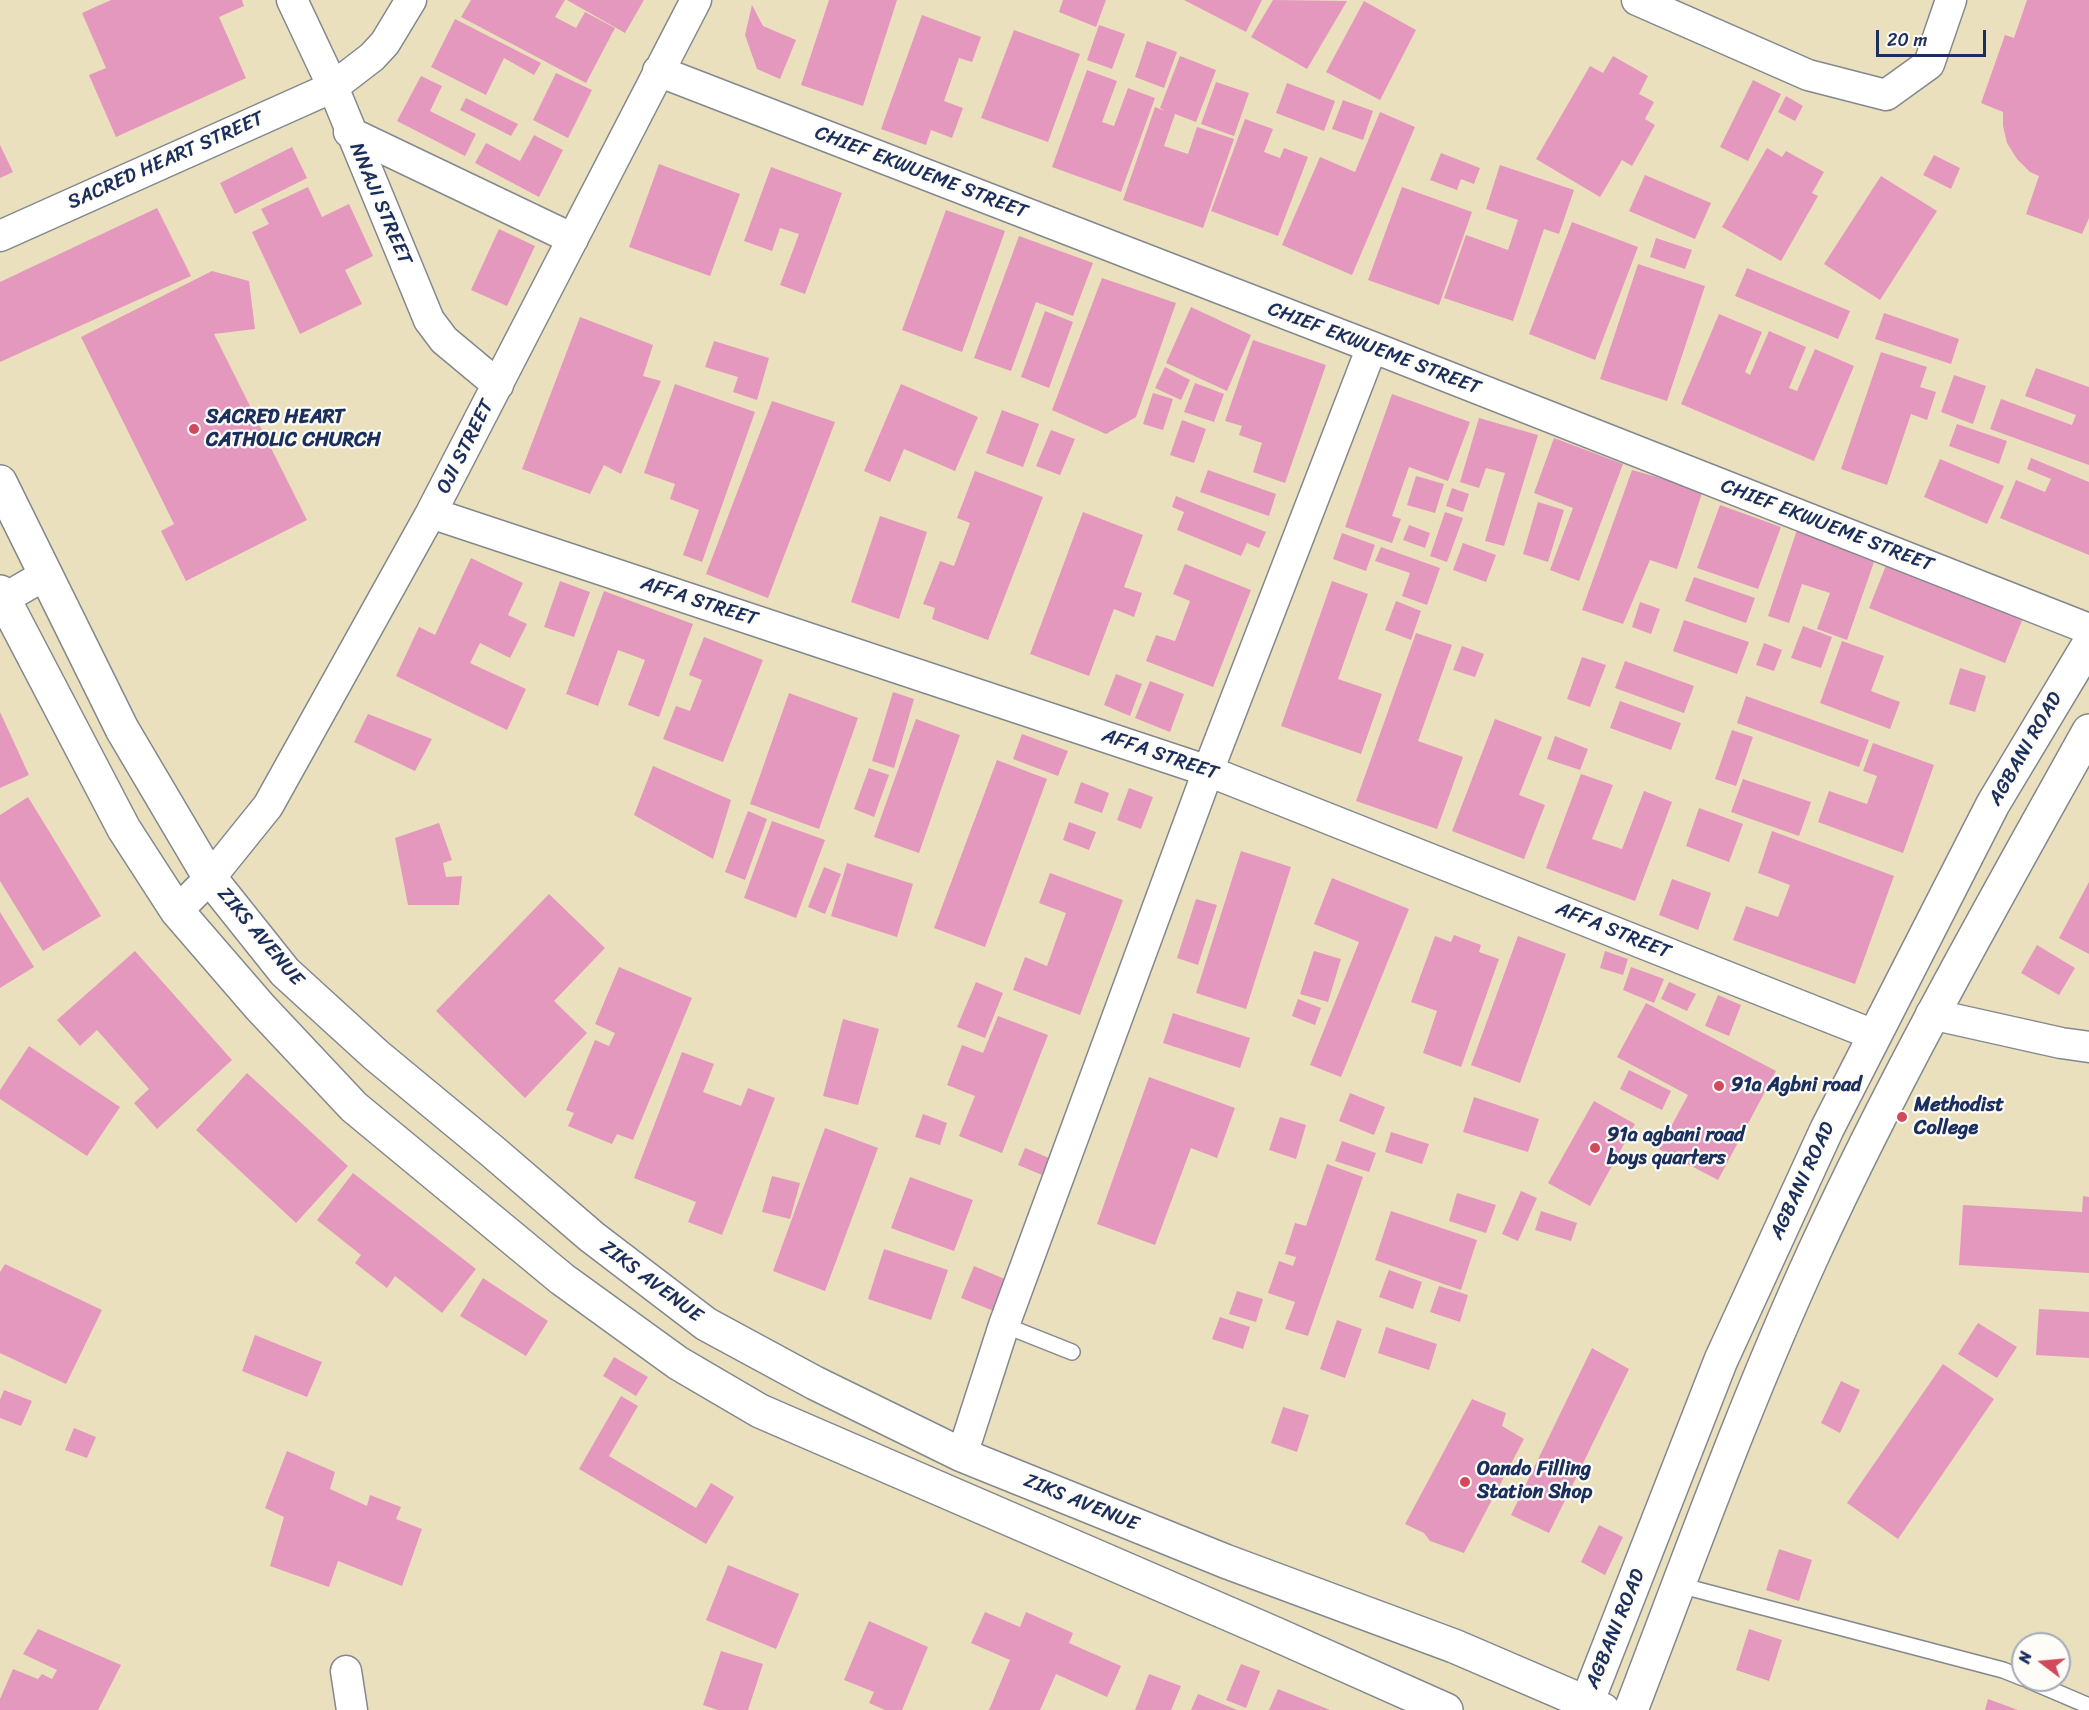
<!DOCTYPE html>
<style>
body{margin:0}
#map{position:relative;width:2089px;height:1710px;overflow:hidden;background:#eae0be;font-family:Sriracha,sans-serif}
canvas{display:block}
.north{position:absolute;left:2011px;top:1632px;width:60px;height:60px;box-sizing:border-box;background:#fdfcf7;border:2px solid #a3aaba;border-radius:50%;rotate:286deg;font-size:16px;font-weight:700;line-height:24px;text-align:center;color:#1b2f5e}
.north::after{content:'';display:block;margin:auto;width:21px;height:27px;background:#d1495b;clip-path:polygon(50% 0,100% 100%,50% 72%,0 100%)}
.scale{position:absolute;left:1876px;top:30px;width:110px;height:27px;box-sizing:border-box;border:3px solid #1b2f5e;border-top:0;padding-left:8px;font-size:18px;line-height:21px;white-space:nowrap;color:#1b2f5e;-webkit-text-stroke:4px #fdfcf7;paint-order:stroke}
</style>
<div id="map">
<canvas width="2089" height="1710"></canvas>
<div class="north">N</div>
<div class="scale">20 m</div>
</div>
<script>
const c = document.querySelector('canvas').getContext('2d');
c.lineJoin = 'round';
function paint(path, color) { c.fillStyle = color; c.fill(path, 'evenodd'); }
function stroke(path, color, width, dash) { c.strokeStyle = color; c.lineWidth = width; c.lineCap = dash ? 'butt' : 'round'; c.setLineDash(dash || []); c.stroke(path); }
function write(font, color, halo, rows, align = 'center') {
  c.font = font + ' Sriracha,sans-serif'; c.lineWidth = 4.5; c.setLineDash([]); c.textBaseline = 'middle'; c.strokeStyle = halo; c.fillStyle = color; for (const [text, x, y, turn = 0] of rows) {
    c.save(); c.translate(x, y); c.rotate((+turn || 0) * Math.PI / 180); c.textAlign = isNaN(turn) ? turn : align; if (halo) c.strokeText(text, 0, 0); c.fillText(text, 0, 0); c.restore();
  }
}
const building = new Path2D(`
 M111,0H242L244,6L219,17L246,78L116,137L89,75L106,68L82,13Z
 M471,0H565L555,17L576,28L585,12L615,28L586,83L461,17Z
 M567,0H644L625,33Z
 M829,0H897L863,106L801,85Z
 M1063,0H1106L1096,27L1059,12Z
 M1184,0H1262L1246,32Z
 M1273,0L1347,1L1307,69L1251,37Z
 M2027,0H2089V218L2082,234L2026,214L2039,176L2030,172L2017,159L2007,143L2003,126V112L1981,103L2005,35L2014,38Z
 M1364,1L1416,30L1380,100L1326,72Z
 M752,5L763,26L796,40L780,79L757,69L745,35Z
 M922,15L981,37L972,62L959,58L944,101L963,108L952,138L931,130L926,145L881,129Z
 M455,19L541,63L534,75L504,58L486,95L431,67Z
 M1099,25L1125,34L1112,69L1087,60Z
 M1014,30L1080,54L1048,142L981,118Z
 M1147,41L1177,52L1164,88L1135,77Z
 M1180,56L1216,70L1196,122L1175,114L1164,146L1188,154L1197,127L1234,139L1203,228L1123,200L1155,107L1165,111L1160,108Z
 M1613,56L1648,76L1639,94L1654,102L1645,119L1655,125L1632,166L1622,160L1600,197L1536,159L1590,66L1603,73Z
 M1087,70L1117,81L1102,122L1114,126L1128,88L1155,98L1121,192L1052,167Z
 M556,73L592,90L568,138L533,120Z
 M421,76L442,86L430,111L476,134L465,156L397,121Z
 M1753,80L1781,94L1748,161L1720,147Z
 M1216,82L1249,93L1234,136L1201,124Z
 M1287,83L1335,101L1324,131L1276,113Z
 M1786,96L1803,106L1795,121L1778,112Z
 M466,98L518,124L511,136L460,110Z
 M1343,100L1373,111L1363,140L1332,129Z
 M1380,112L1415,127L1352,275L1282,245L1320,157L1355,172Z
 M1245,119L1273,129L1264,152L1280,158L1284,148L1308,157L1278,236L1211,211Z
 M534,135L563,150L539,197L475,163L486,143L520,161Z
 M0,145L13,172L0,178Z
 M292,147L307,178L235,214L220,183Z
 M1767,148L1782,157L1786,151L1824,172L1812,193L1818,196L1781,261L1722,227Z
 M1441,153L1480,168L1474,184L1461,179L1457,190L1430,180Z
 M1934,155L1960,168L1951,189L1923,175Z
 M659,164L740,194L710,276L629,247Z
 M1500,165L1574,190L1559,234L1544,229L1513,321L1444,298L1466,235L1508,250L1518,220L1486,209Z
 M771,167L842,193L805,294L780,285L799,234L780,228L772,251L744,241Z
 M1645,175L1711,203L1695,239L1629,211Z
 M1881,176L1937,211L1880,300L1824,264Z
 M308,187L322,217L349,204L373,256L345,270L362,304L300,334L252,232L269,224L261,209Z
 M1402,187L1472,212L1439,305L1368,280Z
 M157,208L191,276L0,362V282Z
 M946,210L1005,231L962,352L902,330Z
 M1572,222L1638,247L1595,360L1529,334Z
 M499,229L535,246L507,306L471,290Z
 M1019,236L1093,263L1073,316L1036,302L1011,371L974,358Z
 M1656,238L1692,250L1685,269L1650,257Z
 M1638,264L1705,286L1667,401L1600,379Z
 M1747,268L1850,311L1838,339L1735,296Z
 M212,271L249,281L255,329L214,334L307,520L186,581L161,531L174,524L81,337Z
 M1102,278L1176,303L1136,417L1106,434L1052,410Z
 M1191,307L1251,335L1227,391L1166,363Z
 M1045,311L1073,322L1049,388L1021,377Z
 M1884,313L1959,339L1951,364L1875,339Z
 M1719,314L1762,332L1745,372L1750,375L1769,331L1806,347L1789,388L1797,391L1815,349L1854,366L1814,461L1681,404Z
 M580,317L653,345L643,376L661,381L621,474L604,465L590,494L522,469Z
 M1253,340L1326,365L1285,483L1253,472L1262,443L1239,435L1242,426L1225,421Z
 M714,341L769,358L757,400L733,392L738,377L705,367Z
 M1881,352L1927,367L1920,387L1936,392L1927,420L1911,414L1887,485L1841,469Z
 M1165,367L1190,380L1181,400L1155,388Z
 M2036,368L2089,387V465L1990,429L2001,399L2072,425L2076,415L2025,396Z
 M1954,375L1986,386L1973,424L1941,412Z
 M1195,383L1224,394L1214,422L1184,412Z
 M675,384L755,412L702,562L683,555L699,510L670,499L675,484L644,473Z
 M901,384L978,417L955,471L904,449L890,482L864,471Z
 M1153,393L1173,399L1163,430L1143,424Z
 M1392,394L1470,422L1448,481L1409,467L1392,516L1401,519L1392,543L1345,527Z
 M772,401L835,422L768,598L706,574Z
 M1002,410L1039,424L1023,467L986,453Z
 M1479,418L1538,435L1504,546L1485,541L1505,473L1486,468L1479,488L1460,482Z
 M1182,420L1206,429L1194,463L1170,455Z
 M1957,424L2007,441L1999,464L1949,446Z
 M1051,430L1075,439L1060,475L1036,466Z
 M1554,438L1623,464L1579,581L1550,570L1573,508L1534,493Z
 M2031,458L2089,482V555L2000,518L2016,480L2045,492L2051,479L2027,469Z
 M1940,459L2004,486L1987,524L1924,497Z
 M1208,470L1276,494L1269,516L1200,492Z
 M1632,470L1703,490L1677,569L1650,560L1623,624L1582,610Z
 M975,471L1043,497L988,640L932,619L935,608L923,604L940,561L954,566L970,523L957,518Z
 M1416,476L1444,484L1435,513L1407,505Z
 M1452,488L1469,494L1463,512L1446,506Z
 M1176,496L1266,532L1259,548L1247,543L1241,556L1177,530L1184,512L1172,507Z
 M1538,502L1564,510L1548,562L1523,554Z
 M1720,505L1781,527L1758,589L1697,568Z
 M1083,512L1143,535L1124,587L1142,593L1134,617L1114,609L1089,676L1030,654Z
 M1445,512L1463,518L1447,562L1430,556Z
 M880,516L927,532L899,619L851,602Z
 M1409,525L1430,533L1425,548L1403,540Z
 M1797,530L1876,556L1847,640L1817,629L1830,593L1802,584L1789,623L1768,616Z
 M1342,533L1375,545L1366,571L1333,559Z
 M1463,543L1496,555L1486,582L1453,570Z
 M1381,547L1440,568L1427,605L1402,596L1410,573L1375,561Z
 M471,558L523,583L508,615L527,624L510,658L480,643L470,663L526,689L507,730L396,676L419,627L435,635Z
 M1889,558L2025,613L2005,663L1869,608Z
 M1185,564L1251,590L1213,687L1146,661L1156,635L1175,641L1190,601L1173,594Z
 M1694,577L1755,598L1746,623L1685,601Z
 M560,581L590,592L574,637L544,627Z
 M1332,581L1368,594L1338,679L1382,694L1361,754L1281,726Z
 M604,591L693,624L659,717L628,705L645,660L618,650L598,706L566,694Z
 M1396,601L1421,611L1411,640L1385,630Z
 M1640,602L1660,609L1651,634L1632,627Z
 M1684,620L1749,642L1737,674L1673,651Z
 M1803,626L1832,637L1821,668L1791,658Z
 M1416,633L1452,645L1418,741L1463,757L1437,829L1356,801Z
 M704,637L763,660L723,762L663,739L676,706L690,711L702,680L689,675Z
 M1842,641L1884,656L1871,691L1900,702L1890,729L1820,703Z
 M1764,643L1782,650L1774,671L1756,665Z
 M1462,646L1484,654L1475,677L1453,670Z
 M1582,657L1606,665L1590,707L1567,699Z
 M1625,661L1694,686L1684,713L1615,688Z
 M1960,668L1986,676L1975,712L1949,704Z
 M1116,674L1142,684L1130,716L1104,705Z
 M1150,681L1184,694L1170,732L1135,718Z
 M893,692L914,699L894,768L872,761Z
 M789,693L858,718L819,829L750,804Z
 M1746,696L1869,740L1859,767L1737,723Z
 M1620,701L1681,723L1671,750L1610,728Z
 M0,712L29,775L0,788Z
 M368,714L432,739L415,771L354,742Z
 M916,719L960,735L919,853L874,837Z
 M1495,719L1542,737L1519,795L1545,805L1524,859L1452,831Z
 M1732,730L1753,737L1736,786L1715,779Z
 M1022,734L1068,751L1058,776L1013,759Z
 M1555,736L1588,749L1580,770L1547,759Z
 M1873,743L1934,765L1903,853L1818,822L1829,791L1867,804L1877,776L1863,771Z
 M997,760L1047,779L985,947L934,928Z
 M653,766L731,800L713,859L634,815Z
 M869,768L889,775L874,817L854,809Z
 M1581,774L1613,785L1592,839L1622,849L1644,791L1672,802L1635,901L1546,868Z
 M1743,779L1811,802L1799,836L1731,812Z
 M1081,782L1109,793L1102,813L1074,803Z
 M1129,788L1153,797L1141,829L1117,820Z
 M28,797L101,916L43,951L0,881V815Z
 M1699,808L1743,824L1729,862L1686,846Z
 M748,811L767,819L745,880L725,872Z
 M772,821L825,840L796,918L744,898Z
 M1069,822L1096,832L1089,850L1063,840Z
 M439,823L452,860L443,863L446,877L462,876L459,905H408L395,838Z
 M1772,831L1894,876L1855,984L1733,940L1746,906L1778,917L1790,885L1758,873Z
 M1241,851L1291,867L1246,1009L1196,993Z
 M847,863L913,884L897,937L831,916Z
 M824,867L841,874L825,914L808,907Z
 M1050,873L1123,900L1080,1015L1013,990L1025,957L1047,966L1066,913L1039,903Z
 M1332,878L1409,909L1341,1077L1310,1065L1359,942L1314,924Z
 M1672,879L1711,893L1698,930L1659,915Z
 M2089,882V954L2059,938Z
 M549,894L605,948L554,1001L587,1033L525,1098L436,1011Z
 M1196,899L1217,905L1198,965L1177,958Z
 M0,912L34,967L0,988Z
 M1454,935L1481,945L1479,952L1499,959L1461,1067L1423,1053L1437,1011L1411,1002L1435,936L1451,942Z
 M1518,936L1566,954L1520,1083L1471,1065Z
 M2037,945L2075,968L2059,995L2021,973Z
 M135,951L232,1060L157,1129L134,1103L149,1089L97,1030L80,1046L57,1020Z
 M1314,951L1341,959L1328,1002L1300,994Z
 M1605,951L1628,959L1623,975L1600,968Z
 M619,967L692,998L633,1140L617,1134L612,1144L568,1126L574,1113L566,1110L595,1040L609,1046L615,1033L595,1024Z
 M1631,967L1664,979L1654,1003L1623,990Z
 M976,982L1003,993L985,1038L957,1027Z
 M1669,982L1696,994L1687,1011L1661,999Z
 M1718,995L1741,1005L1729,1036L1705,1026Z
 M1298,999L1321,1008L1315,1025L1292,1016Z
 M1646,1003L1776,1071L1718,1180L1659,1149L1688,1095L1617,1057Z
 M1173,1013L1250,1038L1240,1068L1163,1043Z
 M998,1016L1048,1035L1002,1153L959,1136L975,1096L947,1085L962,1045L983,1053Z
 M843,1019L879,1029L858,1105L823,1096Z
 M29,1046L120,1107L87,1156L0,1099V1090Z
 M682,1052L714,1064L703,1092L741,1106L748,1088L775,1098L722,1235L688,1222L696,1202L634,1178Z
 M1629,1070L1671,1091L1662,1110L1620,1089Z
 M247,1073L348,1166L296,1223L196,1130Z
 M1149,1077L1235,1108L1217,1158L1191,1148L1155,1245L1097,1224Z
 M1350,1093L1385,1107L1374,1135L1339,1121Z
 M1474,1097L1539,1119L1528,1152L1463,1132Z
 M1594,1101L1635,1124L1590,1206L1548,1183Z
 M923,1114L947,1123L940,1145L915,1137Z
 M1280,1117L1306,1125L1296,1159L1269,1150Z
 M825,1128L878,1148L825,1291L773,1271Z
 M1391,1132L1429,1144L1422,1164L1385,1152Z
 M1342,1141L1376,1153L1369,1172L1335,1161Z
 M1025,1148L1054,1160L1047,1177L1018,1165Z
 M1327,1164L1363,1177L1308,1336L1285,1329L1295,1302L1268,1293L1279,1261L1293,1266L1296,1257L1285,1254L1295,1223L1306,1226Z
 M353,1173L476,1269L442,1313L395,1276L387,1288L355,1263L361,1255L317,1220Z
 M772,1176L800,1183L790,1219L762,1212Z
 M910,1177L973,1200L954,1251L891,1228Z
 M1521,1191L1537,1198L1518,1241L1502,1234Z
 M1457,1193L1496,1205L1486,1233L1449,1221Z
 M2083,1196L2089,1197V1273L1959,1265L1963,1205L2082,1212Z
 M1391,1211L1477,1240L1461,1290L1375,1260Z
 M1541,1211L1577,1223L1571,1241L1535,1230Z
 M884,1249L948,1270L931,1320L868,1299Z
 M5,1264L102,1310L66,1384L0,1353V1272Z
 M974,1266L1007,1280L994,1311L961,1298Z
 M1389,1270L1422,1282L1413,1309L1379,1297Z
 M483,1278L548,1321L526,1356L460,1316Z
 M1439,1286L1468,1295L1460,1322L1430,1312Z
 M1237,1291L1263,1299L1256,1322L1229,1314Z
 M2039,1309L2089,1312V1358L2036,1355Z
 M1220,1317L1250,1327L1243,1349L1212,1339Z
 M1337,1320L1362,1329L1345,1378L1320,1369Z
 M1978,1323L2017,1347L1997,1378L1958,1354Z
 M1386,1327L1437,1344L1429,1370L1378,1353Z
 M255,1335L322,1362L307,1397L242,1371Z
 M1592,1348L1629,1369L1549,1533L1511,1515Z
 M614,1357L648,1377L636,1396L603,1376Z
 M1943,1364L1994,1399L1898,1539L1847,1503Z
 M1841,1381L1860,1390L1840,1433L1821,1423Z
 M4,1390L32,1401L21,1426L0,1418V1400Z
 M621,1396L638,1406L609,1456L696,1508L711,1483L734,1497L706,1544L579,1469Z
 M1472,1399L1506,1413L1502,1426L1524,1439L1464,1553L1430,1541L1424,1533L1405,1524Z
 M1283,1407L1309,1415L1297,1452L1271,1443Z
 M74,1428L96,1437L87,1458L65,1450Z
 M287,1451L335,1472L330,1489L367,1506L370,1495L401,1507L396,1519L422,1529L402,1586L338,1561L329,1587L270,1566L284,1517L265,1508Z
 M1599,1525L1623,1537L1605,1575L1581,1562Z
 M1779,1549L1812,1560L1799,1601L1766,1590Z
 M728,1565L799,1594L776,1649L706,1620Z
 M985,1612L1020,1627L1026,1612L1073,1633L1069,1643L1121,1666L1107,1697L1056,1674L1040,1710H989L1010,1660L971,1643Z
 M869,1621L928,1647L902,1710H885L869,1703L874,1692L844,1680Z
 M38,1629L121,1665L98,1710H0V1699L13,1669L38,1679L42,1674L52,1679L57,1670L23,1654Z
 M1749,1629L1782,1640L1769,1681L1736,1670Z
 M721,1651L763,1664L748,1710H718L703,1705Z
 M1241,1664L1260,1671L1246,1708L1226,1700Z
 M1149,1674L1181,1686L1171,1710H1135Z
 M1278,1689L1330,1710H1269Z
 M1198,1694L1237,1710H1191Z
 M1988,1699L2018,1710H1985Z`);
const lane = new Path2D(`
 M1004,1325L1072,1352
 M1679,1585L2003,1670L2023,1678
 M2028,1680L2089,1706`);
const street = new Path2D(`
 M292,0L333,87L429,320L444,340L498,385
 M1637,0L1808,75L1886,95L1929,64L1951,0
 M658,71L1372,347L2089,629
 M349,132L573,239
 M0,236L333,87L372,57L385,43L411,0
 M431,513L1208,771L1874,1035
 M0,601L45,575
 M177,911L210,878L268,806L431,513L696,0
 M1931,1014L2061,1043L2089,1047
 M962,1455L1004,1325L1208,771L1372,347
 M346,1671L352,1710`);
const primary = new Path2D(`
 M0,482L122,729L210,878L285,972L376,1055L492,1151L592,1237L706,1324L815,1383L962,1455L1225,1561L1454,1646L1603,1710
 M0,592L124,829L177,911L260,1007L354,1107L562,1279L678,1363L760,1411L1273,1633L1446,1710
 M1584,1710L1721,1360L1827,1129L1993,804L2089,644
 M1631,1710C1690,1556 1746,1400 1815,1250C1897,1072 1994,902 2089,731`);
const markers = [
 [194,429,6,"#d1495b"],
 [1719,1086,6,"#d1495b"],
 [1902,1117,6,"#d1495b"],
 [1595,1148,6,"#d1495b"],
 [1465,1482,6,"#d1495b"]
];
const streetNames = [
 ["SACRED HEART STREET",166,161,-24],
 ["CHIEF EKWUEME STREET",921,173,21],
 ["NNAJI STREET",380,204,67],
 ["CHIEF EKWUEME STREET",1374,349,21],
 ["OJI STREET",466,447,-63],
 ["CHIEF EKWUEME STREET",1827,526,21],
 ["AFFA STREET",699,602,18],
 ["AGBANI ROAD",2026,749,-60],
 ["AFFA STREET",1160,755,19],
 ["AFFA STREET",1613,931,22],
 ["ZIKS AVENUE",260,937,50],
 ["AGBANI ROAD",1803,1181,-65],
 ["ZIKS AVENUE",651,1282,37],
 ["ZIKS AVENUE",1081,1503,22],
 ["AGBANI ROAD",1616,1629,-68]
];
const poiNames = [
 ["SACRED HEART",206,418],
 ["CATHOLIC CHURCH",206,441],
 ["91a Agbni road",1731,1086],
 ["Methodist",1914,1106],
 ["College",1914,1129],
 ["91a agbani road",1607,1136],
 ["boys quarters",1607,1159],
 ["Oando Filling",1477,1470],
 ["Station Shop",1477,1493]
];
paint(building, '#e598bd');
stroke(lane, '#82888e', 18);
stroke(street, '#82888e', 33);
stroke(primary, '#82888e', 36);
stroke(lane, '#fff', 15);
stroke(street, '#fff', 30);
stroke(primary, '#fff', 33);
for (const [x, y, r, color] of markers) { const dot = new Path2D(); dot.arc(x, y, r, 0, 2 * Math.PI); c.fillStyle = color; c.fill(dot); stroke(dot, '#fdfcf7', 2); }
write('20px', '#1b2f5e', '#fdfcf7', streetNames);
write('bold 20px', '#1b2f5e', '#fdfcf7', poiNames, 'left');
</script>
